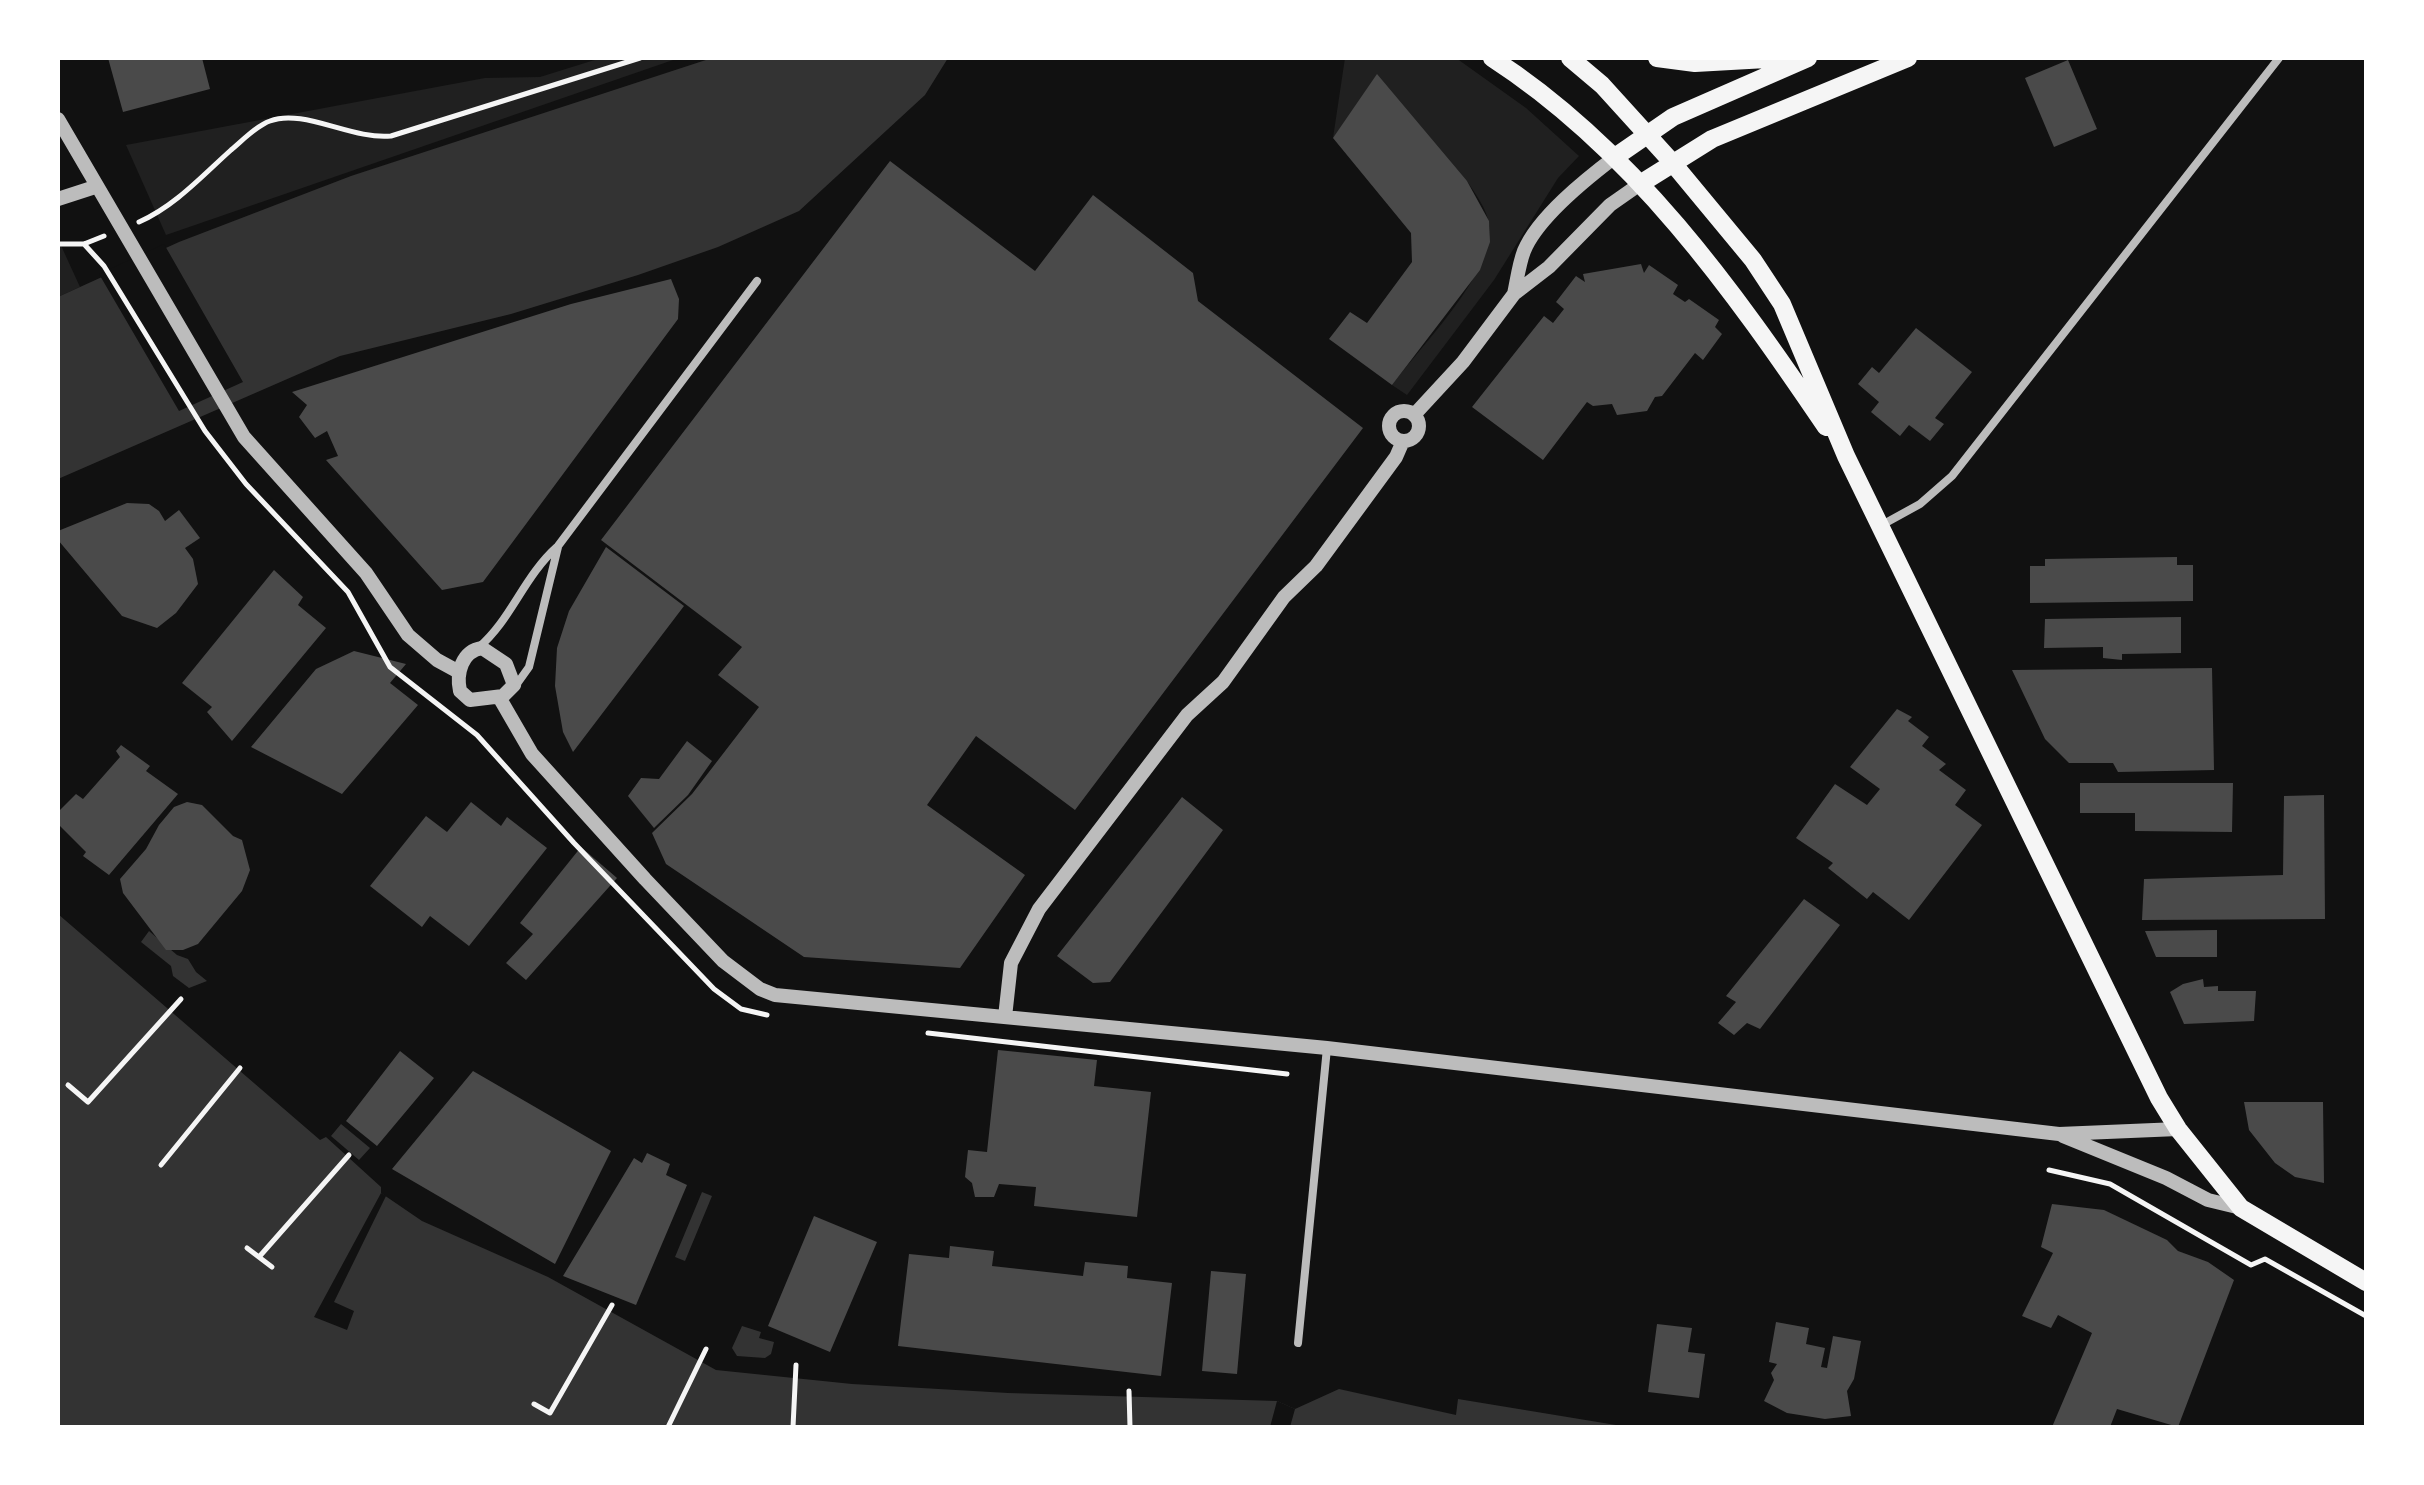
<!DOCTYPE html>
<style>
body{margin:0}
#map{position:relative;width:2424px;height:1485px;overflow:hidden;background:#111;font-family:Ubuntu,sans-serif}
canvas{display:block}
.frame{position:absolute;inset:0;border:60px solid #fff;pointer-events:none}
</style>
<div id="map">
<canvas width="2424" height="1485"></canvas>
<div class="frame"></div>
</div>
<script>
const c = document.querySelector('canvas').getContext('2d');
c.lineJoin = 'round';
function paint(path, color) { c.fillStyle = color; c.fill(path, 'evenodd'); }
function stroke(path, color, width, dash) { c.strokeStyle = color; c.lineWidth = width; c.lineCap = dash ? 'butt' : 'round'; c.setLineDash(dash || []); c.stroke(path); }
const green = new Path2D(`
 M601,58L673,60L166,235L126,145L485,78L540,77Z
 M1345,58H1456L1526,108L1579,156L1558,178L1494,280L1407,395L1392,385C1420,347 1496,272 1489,224C1487,209 1475,193 1467,181L1333,138Z
 M58,239L80,287L58,297Z`);
const water = new Path2D(`
 M712,58H948L925,95L799,211L718,247L638,275L511,314L340,356L58,479V297L179,242L351,176Z
 M58,914L320,1140L326,1137L381,1187V1193L422,1221L548,1277L716,1370L852,1384L1008,1393L1277,1401L1295,1409L1339,1389L1456,1415L1458,1399L1628,1427H58Z
 M149,931L177,955L188,959L196,972L207,981L189,988L173,976L171,966L141,942Z
 M341,1124L370,1148L359,1160L331,1136Z
 M702,1192L712,1196L685,1261L675,1257Z
 M742,1326L761,1332L759,1338L774,1342L771,1354L765,1358L737,1356L732,1348Z`);
const pier = new Path2D(`
 M164,244L243,382L179,411L99,274Z
 M381,1193L386,1196L334,1302L354,1311L347,1330L314,1317Z
 M1277,1401L1295,1409L1290,1427H1270Z`);
const building = new Path2D(`
 M108,58H202L210,89L123,112Z
 M2068,60L2097,129L2054,147L2025,78Z
 M1377,74L1467,181L1489,221L1490,242L1480,270L1392,385L1329,339L1350,312L1367,323L1412,262L1411,233L1333,138Z
 M890,161L1035,271L1093,195L1193,273L1198,301L1363,428L1075,810L976,736L927,805L1025,875L960,968L804,957L666,864L652,833L692,794L759,707L718,675L742,647L601,540Z
 M1641,264L1644,273L1649,265L1678,285L1673,294L1685,302L1689,299L1719,320L1715,327L1722,334L1703,360L1695,353L1662,396L1655,397L1647,411L1617,415L1612,404L1593,406L1587,402L1543,460L1472,407L1544,316L1553,323L1564,309L1556,302L1576,276L1585,282L1583,274Z
 M671,279L679,299L678,319L483,582L442,590L326,460L338,456L327,431L315,438L299,417L307,405L292,392L571,304Z
 M1916,328L1972,372L1935,418L1944,424L1930,441L1909,425L1900,436L1871,412L1879,402L1858,384L1872,367L1879,373Z
 M127,503L149,504L159,511L165,521L179,510L200,538L185,548L193,559L198,584L176,613L157,628L122,616L58,540V531Z
 M606,547L684,606L573,752L563,732L555,686L557,648L569,611Z
 M2177,557V565H2193V601L2030,603V566H2045V559Z
 M274,570L303,597L298,605L326,628L232,741L207,712L212,707L182,683Z
 M2181,617V653L2122,654V660L2103,658V647L2044,648L2045,619Z
 M354,651L406,664L390,683L418,705L342,794L251,747L316,669Z
 M2212,668L2214,770L2118,772L2113,763H2069L2045,739L2012,670Z
 M1897,709L1912,717L1908,721L1929,737L1922,746L1946,764L1939,770L1966,790L1955,805L1982,825L1909,920L1873,892L1867,899L1828,868L1833,863L1796,838L1835,784L1867,805L1880,789L1850,767Z
 M687,741L712,761L688,795L654,828L628,796L641,778L659,779Z
 M121,745L150,766L146,771L178,794L109,875L83,856L86,852L58,824V812L76,794L83,799L120,757L116,751Z
 M2080,783H2233L2232,832L2135,831V813H2080Z
 M2324,795L2325,919L2142,920L2144,879L2283,875L2284,796Z
 M1182,797L1223,830L1110,982L1093,983L1057,956Z
 M187,802L202,805L233,836L242,840L250,870L242,891L198,944L183,950H166L123,893L120,879L146,849L159,825L174,807Z
 M471,802L501,826L507,817L547,848L469,946L430,916L422,927L370,886L426,816L447,832Z
 M581,847L617,878L526,980L506,963L533,934L520,923Z
 M1804,899L1840,925L1760,1029L1747,1023L1734,1035L1718,1023L1736,1002L1726,996Z
 M2217,930V957H2156L2145,931Z
 M2203,979L2204,987L2218,986V991H2256L2254,1021L2184,1024L2170,992L2183,984Z
 M998,1050L1097,1060L1094,1086L1151,1092L1137,1217L1034,1206L1036,1187L999,1184L994,1197H975L972,1183L965,1177L968,1150L987,1152Z
 M400,1051L434,1078L377,1146L346,1121Z
 M473,1071L611,1151L555,1264L392,1169Z
 M2244,1102H2323L2324,1183L2295,1177L2275,1163L2249,1130Z
 M647,1153L670,1164L666,1175L687,1185L636,1305L563,1276L634,1158L642,1163Z
 M2052,1204L2104,1210L2167,1240L2178,1251L2208,1262L2234,1280L2178,1427L2117,1409L2110,1427H2052L2092,1333L2058,1315L2051,1328L2022,1316L2053,1253L2041,1247Z
 M814,1216L877,1242L830,1352L768,1326Z
 M950,1246L994,1251L992,1266L1083,1276L1085,1262L1128,1266L1127,1278L1172,1283L1161,1376L898,1346L909,1254L949,1258Z
 M1211,1271L1246,1274L1237,1374L1202,1371Z
 M1776,1322L1809,1328L1806,1344L1825,1348L1821,1367L1827,1368L1833,1336L1861,1341L1854,1379L1847,1391L1851,1416L1825,1419L1787,1413L1764,1401L1774,1380L1771,1373L1777,1364L1769,1362Z
 M1657,1324L1692,1328L1688,1352L1705,1354L1699,1398L1648,1392Z`);
const path = new Path2D(`
 M139,222C175,206 202,176 231,150C243,140 256,126 270,121C303,108 352,140 391,136L640,58
 M58,244H84L104,236
 M84,244L104,266L205,431L246,484L348,592L390,667L477,735L574,843L714,989L741,1009L767,1015
 M928,1033L1287,1074
 M68,1085L88,1102L181,999
 M161,1165L240,1068
 M2049,1170L2110,1184L2251,1265L2265,1259L2366,1316
 M247,1248L272,1267
 M259,1257L349,1155
 M1129,1391L1130,1427
 M534,1404L550,1413L612,1305
 M668,1427L706,1349
 M793,1427L796,1365`);
const minor = new Path2D(`
 M1880,526L1920,504L1952,476L2279,58
 M478,648C512,619 523,577 558,546L757,281
 M514,688L529,667L558,547
 M1298,1343L1327,1048`);
const tertiary = new Path2D(`
 M58,119L244,437L366,573L408,635L437,660L459,672
 M58,199L95,187
 M1514,294C1517,280 1519,264 1524,251C1538,217 1586,179 1615,157
 M1389 426a15 15 0 1 1 30 0a15 15 0 1 1-30 0Z
 M1414,415L1463,362L1514,294L1549,267L1610,205L1640,184
 M482,648L506,664L514,685L503,696L470,700L460,691C456,673 462,651 482,648Z
 M499,697L532,754L645,879L723,961L760,989L775,995L1327,1048L2059,1134L2178,1129
 M1005,1017L1011,963L1039,909L1187,715L1223,682L1284,597L1316,566L1396,457L1403,441
 M2063,1136L2166,1178L2208,1200L2241,1208`);
const primary = new Path2D(`
 M1492,58C1634,150 1733,290 1826,427
 M1570,58L1602,85L1671,161L1753,260L1782,304L1846,456L2159,1098L2178,1129L2241,1208L2366,1282
 M1657,58L1695,63L1784,58
 M1615,157L1673,117L1808,58
 M1640,184L1712,139L1908,58`);
paint(green, '#202020');
paint(water, '#333');
paint(pier, '#111');
paint(building, '#4a4a4a');
stroke(path, '#f5f5f5', 5);
stroke(minor, '#bcbcbc', 8);
stroke(tertiary, '#bcbcbc', 14);
stroke(primary, '#f5f5f5', 18);
</script>
